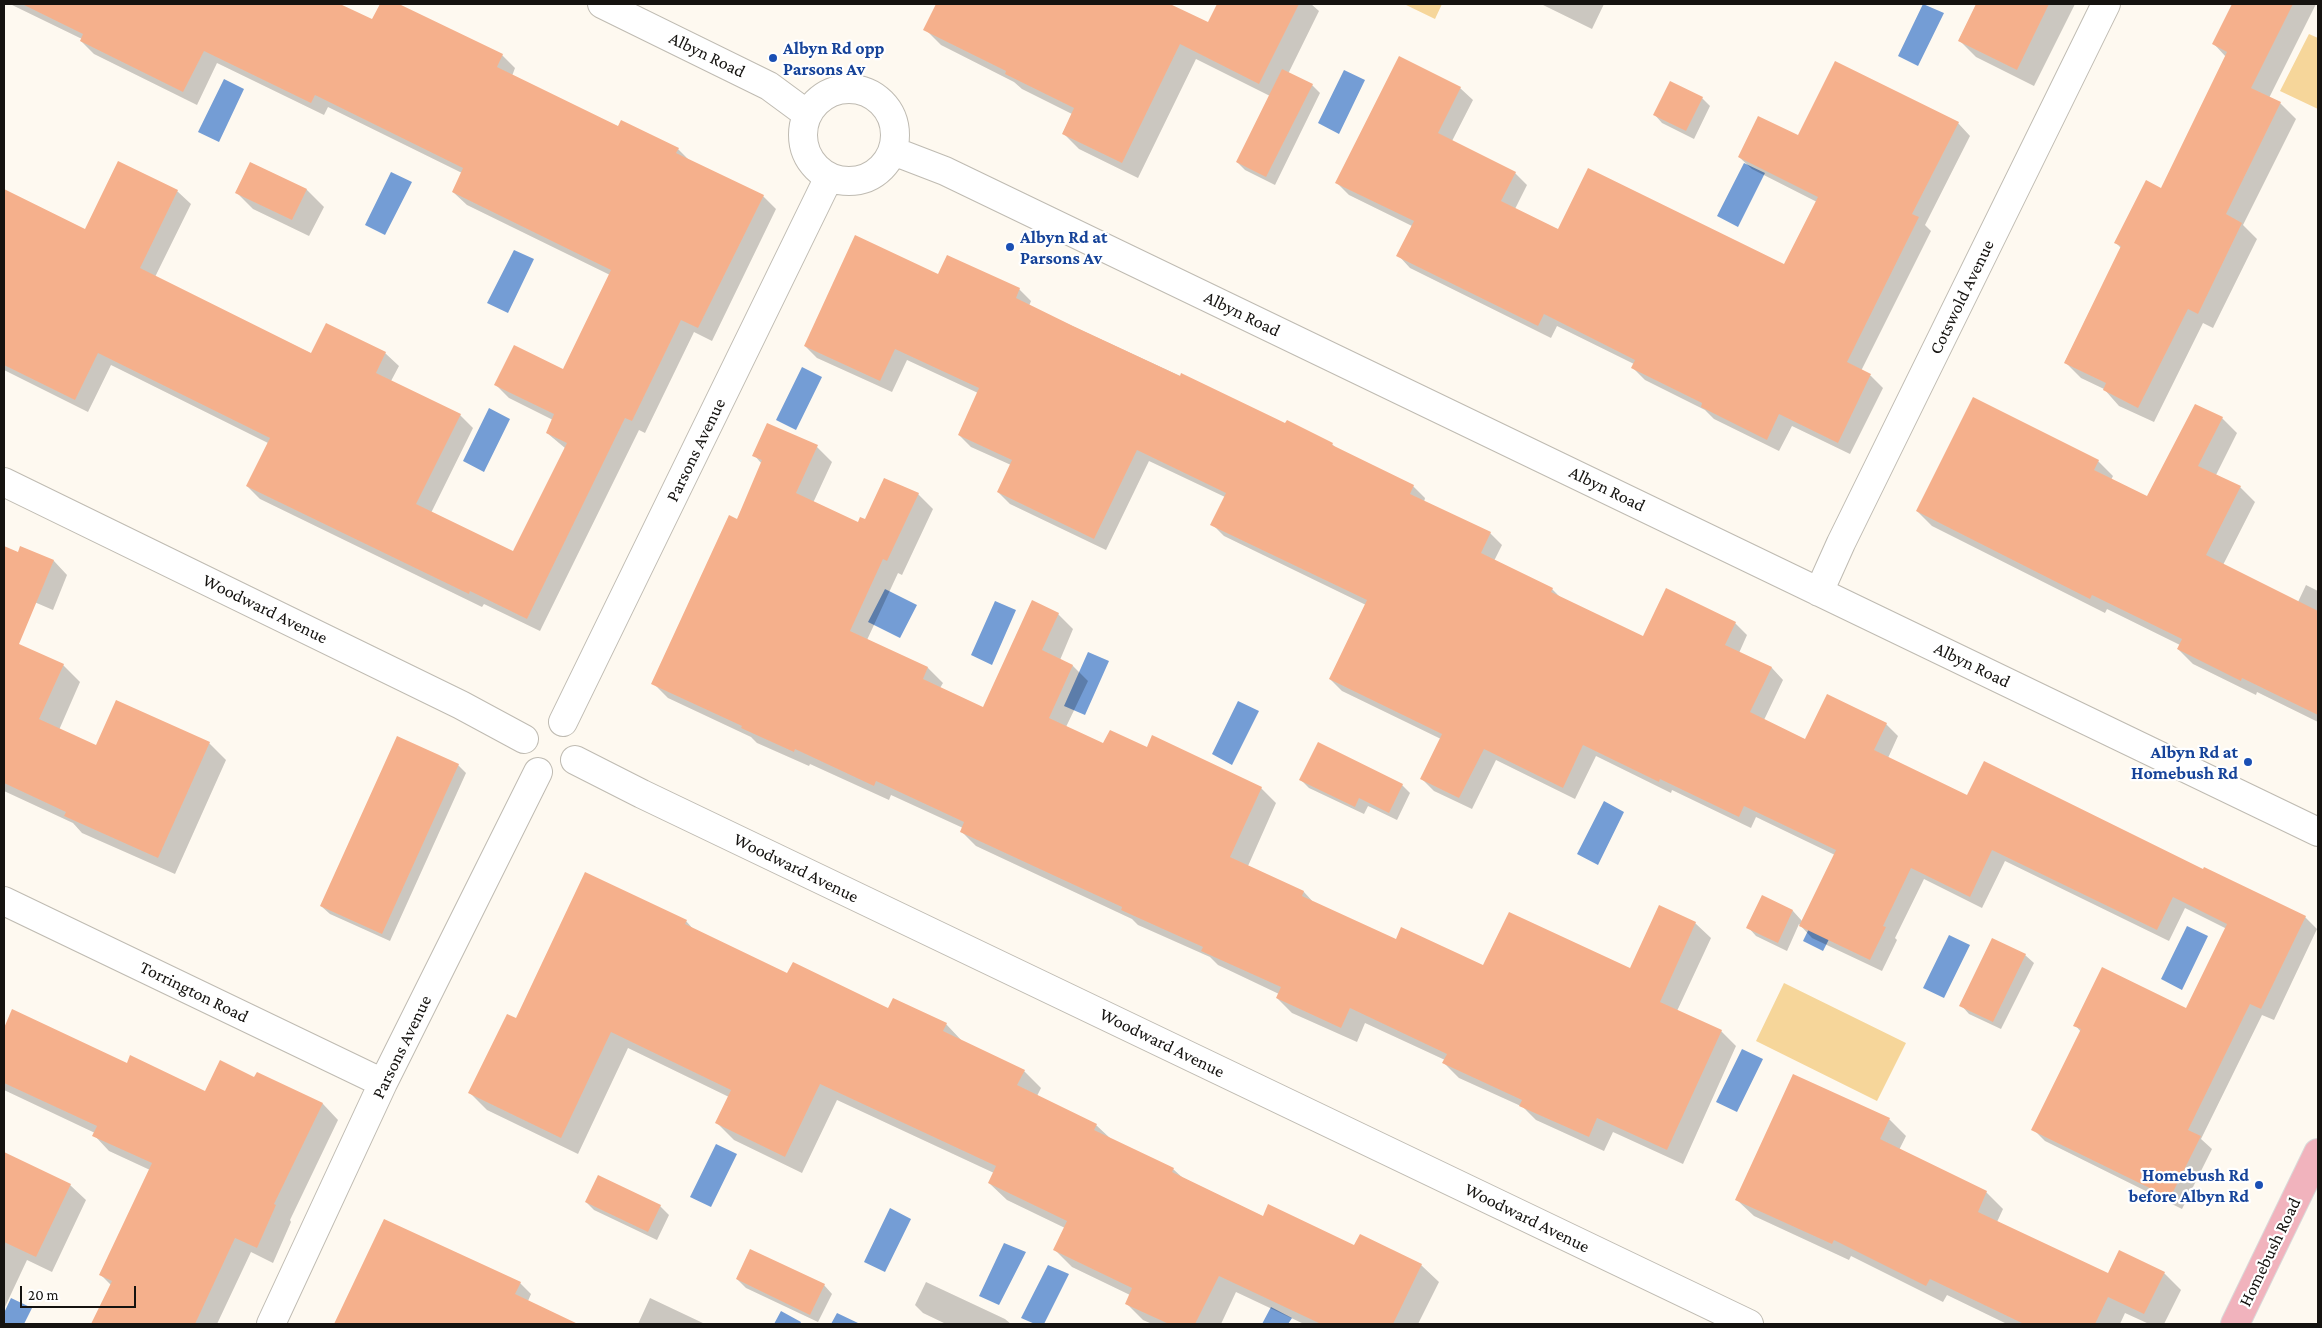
<!DOCTYPE html>
<style>
body{margin:0}
#map{position:relative;width:2322px;height:1328px;overflow:hidden;background:#fef9f0;font-family:"Crimson Pro",serif}
canvas{display:block}
.frame{position:absolute;inset:0;border:5px solid #151310;pointer-events:none}
.scale{position:absolute;left:20px;top:1286px;width:116px;height:22px;box-sizing:border-box;border:2px solid #151310;border-top:0;padding-left:6px;font-size:15px;line-height:18px;white-space:nowrap;color:#151310;-webkit-text-stroke:4px #fff;paint-order:stroke}
</style>
<div id="map">
<canvas width="2322" height="1328"></canvas>
<div class="frame"></div>
<div class="scale">20 m</div>
</div>
<script>
const c = document.querySelector('canvas').getContext('2d');
c.lineJoin = 'round';
function paint(path, color) { c.fillStyle = color; c.fill(path, 'evenodd'); }
function stroke(path, color, width, dash) { c.strokeStyle = color; c.lineWidth = width; c.lineCap = dash ? 'butt' : 'round'; c.setLineDash(dash || []); c.stroke(path); }
function write(font, color, halo, rows, align = 'center') {
  c.font = font + ' "Crimson Pro",serif'; c.lineWidth = 4.5; c.setLineDash([]); c.textBaseline = 'middle'; c.strokeStyle = halo; c.fillStyle = color; for (const [text, x, y, turn = 0] of rows) {
    c.save(); c.translate(x, y); c.rotate((+turn || 0) * Math.PI / 180); c.textAlign = isNaN(turn) ? turn : align; if (halo) c.strokeText(text, 0, 0); c.fillText(text, 0, 0); c.restore();
  }
}
const green = new Path2D(`
 M1404,4H1442L1435,19Z
 M2309,34L2318,38V109L2280,91Z
 M1784,983L1906,1043L1877,1101L1756,1041Z`);
const water = new Path2D(`
 M1923,4L1944,13L1918,66L1898,56Z
 M1344,70L1365,80L1339,134L1318,123Z
 M224,79L244,89L219,142L198,132Z
 M1744,163L1765,173L1738,227L1717,216Z
 M391,172L412,182L385,235L365,225Z
 M514,250L534,259L508,313L487,303Z
 M802,367L822,377L796,430L776,420Z
 M489,408L510,419L484,472L463,461Z
 M885,589L917,605L900,638L868,622Z
 M995,601L1016,610L992,665L971,655Z
 M1088,652L1109,661L1085,715L1064,706Z
 M1238,701L1259,711L1232,765L1212,754Z
 M1604,801L1624,812L1598,865L1577,854Z
 M1829,887L1850,898L1823,951L1803,941Z
 M2187,926L2208,936L2182,990L2161,979Z
 M1949,935L1970,945L1944,998L1923,988Z
 M1742,1049L1763,1059L1737,1112L1716,1102Z
 M716,1144L737,1154L711,1207L690,1197Z
 M890,1208L911,1219L885,1272L864,1262Z
 M1004,1243L1026,1252L999,1305L979,1296Z
 M1048,1265L1069,1274L1044,1324H1035L1021,1318Z
 M11,1298L32,1308L24,1324H4V1313Z
 M1271,1307L1292,1318L1288,1324H1262Z
 M781,1311L801,1322L800,1324H774Z
 M837,1313L858,1323L857,1324H831Z`);
const shadow = new Path2D(`
 M10,4H338L373,21L381,4H396L502,55L515,68L512,76L619,127L678,149L690,161L763,196L776,209L712,341L694,332L645,433L639,430L540,631L484,604L482,607L260,499L247,486L268,443L111,365L88,412L4,370V190L85,231L119,163L177,191L191,204L155,277L312,354L385,353L399,366L391,381L460,415L473,428L431,513L514,553L565,448L547,433L553,420L509,398L496,385L563,371L610,275L467,205L453,192L462,173L328,107L324,115L217,63L197,105L94,54L81,41L82,39Z
 M938,4H1167L1209,24L1219,4H1311L1319,11L1288,74L1312,85L1320,93L1275,185L1245,170L1237,162L1270,96L1196,59L1138,178L1079,149L1063,133L1072,114L1022,89L1014,82L941,45L925,29Z
 M1541,4H1604L1592,29Z
 M1977,4H2075L2034,86L1976,57L1959,40Z
 M2234,4H2316L2269,98L2280,103L2296,119L2243,225L2257,239L2213,328L2203,323L2154,422L2119,406L2104,389L2081,378L2065,362L2121,248L2116,243L2162,189L2226,57L2214,44Z
 M1460,88L1473,100L1452,141L1515,173L1527,185L1515,209L1559,230L1785,265L1817,202L1752,169L1739,157L1799,137L1958,123L1970,136L1925,225L1931,231L1861,371L1871,376L1883,388L1850,454L1792,426L1779,451L1714,419L1705,410L1645,380L1633,368L1634,364L1557,326L1551,338L1410,268L1398,255L1412,226L1349,195L1337,183Z
 M1702,98L1710,106L1694,139L1662,123L1654,114Z
 M251,163L307,190L324,207L309,236L253,209L236,192Z
 M939,276L1019,289L1031,301L1029,306L1286,425L1332,444L1338,450L1413,486L1425,498L1424,502L1490,533L1502,545L1494,561L1552,589L1563,600L1644,638L1667,590L1735,623L1747,635L1739,653L1772,668L1783,680L1764,720L1806,740L1886,724L1898,736L1888,758L1968,797L2203,870L2305,917L2317,929L2274,1020L2262,1015L2201,1139L2212,1149L2182,1209L2045,1141L2033,1129L2081,1032L2075,1025L2187,1010L2227,929L2185,908L2169,941L2005,861L1982,908L1924,879L1895,938L1897,940L1882,971L1812,938L1799,924L1787,951L1756,936L1748,927L1763,897L1793,911L1802,921L1835,855L1756,817L1751,828L1672,790L1671,793L1596,756L1575,799L1496,760L1472,809L1434,791L1422,779L1441,739L1342,691L1330,679L1366,605L1224,536L1212,524L1225,497L1149,461L1106,550L1010,504L998,492L1011,465L971,447L959,435L978,393L907,360L892,392L817,358L805,346Z
 M2222,418L2237,433L2216,475L2240,487L2255,502L2223,565L2298,602L2306,585L2318,591V722L2257,692L2256,695L2193,664L2178,649L2180,645L2107,609L2105,613L1932,526L1917,511L2098,461L2113,476L2111,480L2147,498Z
 M817,447L832,462L813,503L858,523L918,494L933,509L902,575L898,573L867,640L928,668L943,683L940,688L984,709L1058,614L1073,629L1060,660L1073,666L1088,681L1066,727L1104,745L1148,748L1261,788L1276,803L1248,866L1304,892L1315,904L1396,941L1484,966L1630,970L1695,923L1711,938L1677,1011L1721,1031L1736,1046L1683,1164L1613,1132L1604,1151L1536,1120L1523,1107L1459,1078L1444,1063L1445,1060L1365,1023L1357,1042L1292,1013L1277,998L1279,994L1218,965L1210,957L1138,925L1132,919L976,846L961,831L963,828L891,795L889,800L810,764L809,766L757,743L751,737L668,698L653,683L737,520L762,464L754,455Z
 M4,547L18,554L21,547L54,561L67,575L53,610L4,589Z
 M4,665L9,668L63,665L80,682L59,730L96,747L209,743L226,760L175,874L82,833L73,823L4,791Z
 M458,765L466,773L390,941L330,914L321,906Z
 M1301,780L1402,785L1410,793L1397,820L1368,806L1364,814L1309,788Z
 M686,921L694,930L788,974L889,1010L946,1024L963,1042L1024,1071L1041,1088L1037,1096L1096,1125L1111,1139L1173,1169L1183,1178L1264,1217L1355,1247L1360,1236L1421,1265L1439,1282L1418,1324H1304L1236,1292L1221,1324H1152L1143,1320L1126,1303L1130,1295L1072,1267L1055,1250L1065,1228L1007,1200L989,1183L994,1173L837,1100L802,1173L734,1140L717,1123L729,1097L628,1048L578,1154L487,1110L470,1093L516,1020Z
 M2025,955L2034,963L2001,1029L1969,1014L1961,1005Z
 M13,1011L127,1064L206,1093L255,1079L257,1073L323,1104L338,1120L290,1220L291,1222L273,1263L251,1252L217,1324H92L111,1285L101,1275L150,1170L109,1151L94,1135L95,1133L4,1090V1031Z
 M1889,1119L1906,1136L1899,1150L1986,1192L2003,1209L1997,1222L2108,1275L2164,1273L2181,1290L2164,1324H2149L2125,1313L2120,1324H2007L1947,1295L1943,1302L1851,1256L1849,1260L1754,1216L1737,1200Z
 M4,1154L70,1185L86,1200L52,1272L27,1260L4,1309Z
 M586,1202L660,1206L669,1215L657,1240L594,1210Z
 M385,1221L520,1283L531,1294L528,1301L575,1324H335Z
 M737,1279L824,1285L832,1294L818,1322L746,1288Z
 M926,1282L1005,1319L1011,1324H946L923,1313L915,1305Z
 M650,1298L705,1324H638Z`);
const building = new Path2D(`
 M22,4H340L372,19L380,4H399L503,54L497,67L618,126L621,120L679,148L676,153L764,195L698,328L681,320L632,421L625,418L527,619L470,591L469,594L246,486L270,438L98,353L75,400L4,365V189L85,229L118,161L178,190L140,268L311,353L326,323L386,352L376,373L461,414L416,504L513,551L567,443L546,433L554,414L494,385L514,345L563,369L611,270L452,192L463,168L315,95L311,103L204,51L183,92L80,41L83,34Z
 M936,4H1170L1208,22L1217,4H1299L1259,84L1180,44L1122,163L1062,134L1074,108L1005,74L1006,71L923,30Z
 M1976,4H2049L2017,70L1958,41Z
 M2232,4H2293L2251,88L2281,102L2226,214L2242,223L2198,314L2188,309L2138,408L2103,390L2106,383L2064,363L2121,246L2114,243L2146,180L2161,188L2227,52L2212,44Z
 M1399,56L1461,87L1438,133L1516,172L1501,201L1558,229L1588,168L1784,264L1818,197L1738,157L1758,116L1798,135L1835,61L1959,122L1912,214L1919,217L1847,362L1871,374L1838,443L1779,414L1767,440L1701,407L1702,403L1631,368L1635,360L1544,314L1538,326L1396,256L1414,221L1335,183Z
 M1282,69L1313,84L1266,177L1236,162Z
 M1670,81L1703,97L1686,131L1653,115Z
 M250,162L307,189L292,220L235,193Z
 M855,235L938,274L947,255L1020,288L1016,298L1073,326L1180,376L1181,373L1285,423L1287,420L1333,443L1332,445L1414,485L1410,494L1491,532L1481,553L1553,588L1551,592L1643,636L1666,588L1736,622L1725,645L1772,667L1750,712L1805,739L1827,694L1887,723L1874,750L1967,795L1984,761L2203,869L2204,867L2306,916L2261,1009L2250,1004L2188,1130L2201,1136L2170,1198L2031,1130L2081,1029L2073,1026L2102,967L2186,1008L2227,924L2173,897L2157,930L1992,850L1970,897L1911,868L1883,926L1886,927L1870,960L1799,926L1836,850L1744,806L1739,817L1660,779L1659,782L1583,745L1563,788L1484,749L1459,798L1420,779L1442,734L1329,679L1367,600L1210,525L1226,493L1137,450L1094,539L997,492L1012,460L958,435L979,388L895,349L880,381L804,346Z
 M1973,397L2099,460L2094,470L2147,496L2195,404L2223,417L2198,466L2241,486L2206,555L2318,611V715L2242,678L2241,681L2177,649L2182,639L2092,595L2090,599L1916,511Z
 M767,423L818,445L796,493L858,522L860,517L865,519L884,478L919,493L887,561L883,559L850,631L928,667L923,679L983,707L1032,600L1059,613L1042,650L1073,665L1049,718L1103,743L1110,730L1147,747L1152,735L1262,787L1230,857L1304,891L1302,896L1396,939L1401,927L1483,965L1509,912L1630,968L1659,905L1696,922L1660,1002L1722,1030L1667,1150L1597,1118L1589,1137L1519,1106L1522,1100L1442,1063L1447,1054L1350,1008L1341,1028L1276,998L1281,987L1201,951L1203,947L1121,910L1122,907L960,832L964,822L876,781L874,786L795,749L794,752L741,728L742,726L651,684L729,515L737,519L762,460L752,456Z
 M4,546L18,552L20,546L54,560L19,644L64,664L39,719L96,745L116,700L210,742L158,858L64,816L66,812L4,783Z
 M397,736L459,764L382,934L320,906Z
 M1318,742L1403,784L1389,813L1359,798L1355,807L1299,780Z
 M585,872L687,920L685,924L787,973L793,962L888,1008L893,998L947,1023L943,1031L1025,1070L1017,1085L1097,1124L1094,1130L1174,1168L1172,1172L1263,1216L1268,1204L1354,1245L1360,1234L1422,1264L1393,1324H1321L1219,1276L1195,1324H1169L1125,1304L1132,1288L1053,1250L1067,1221L988,1183L996,1166L820,1084L785,1157L715,1123L731,1090L611,1032L561,1138L468,1093L507,1014L516,1018Z
 M1762,895L1793,910L1778,943L1746,928Z
 M1992,938L2026,954L1993,1022L1959,1006Z
 M12,1009L127,1063L130,1055L205,1091L220,1060L254,1077L257,1072L323,1103L274,1204L276,1205L257,1248L235,1238L195,1324H91L112,1281L99,1275L152,1163L92,1136L97,1126L4,1083V1028Z
 M1793,1074L1890,1118L1880,1139L1987,1191L1978,1212L2108,1273L2119,1250L2165,1272L2144,1314L2108,1297L2095,1324H2024L1930,1279L1926,1286L1834,1240L1832,1244L1735,1200Z
 M4,1152L71,1184L36,1257L4,1242Z
 M598,1175L661,1205L648,1232L585,1202Z
 M384,1219L521,1282L515,1294L578,1324H334Z
 M750,1249L825,1284L810,1315L736,1279Z`);
const minor = new Path2D(`
 M602,4L769,86L807,114
 M803 135a46 46 0 1 1 92 0a46 46 0 1 1-92 0Z
 M893,151L945,171L2318,832
 M4,482L461,705L524,739
 M1819,592L1841,543L2106,4
 M563,722L829,177
 M575,760L642,794L1749,1324
 M4,901L383,1083
 M271,1324L383,1083L538,772`);
const major = new Path2D(`
 M2235,1324L2318,1153`);
const markers = [
 [773,58,5,"#1a4fb4"],
 [1010,247,5,"#1a4fb4"],
 [2248,762,5,"#1a4fb4"],
 [2259,1185,5,"#1a4fb4"]
];
const transitNames = [
 ["Albyn Rd opp",783,48],
 ["Parsons Av",783,69],
 ["Albyn Rd at",1020,237],
 ["Parsons Av",1020,258],
 ["Albyn Rd at",2238,752,"right"],
 ["Homebush Rd",2238,773,"right"],
 ["Homebush Rd",2249,1175,"right"],
 ["before Albyn Rd",2249,1196,"right"]
];
const streetNames = [
 ["Albyn Road",707,55,26],
 ["Cotswold Avenue",1962,297,-64],
 ["Albyn Road",1242,314,26],
 ["Parsons Avenue",696,450,-64],
 ["Albyn Road",1607,489,26],
 ["Woodward Avenue",265,609,26],
 ["Albyn Road",1972,665,26],
 ["Woodward Avenue",796,868,26],
 ["Torrington Road",194,992,26],
 ["Woodward Avenue",1162,1043,26],
 ["Parsons Avenue",402,1047,-64],
 ["Woodward Avenue",1527,1218,26],
 ["Homebush Road",2270,1252,-64]
];
paint(green, '#f6d69a');
paint(water, '#749dd5');
paint(shadow, '#0003');
paint(building, '#f5b08c');
stroke(minor, '#bfbbb2', 30);
stroke(major, '#dad9d9', 30);
stroke(minor, '#fff', 28);
stroke(major, '#f1b3bd', 28);
for (const [x, y, r, color] of markers) { const dot = new Path2D(); dot.arc(x, y, r, 0, 2 * Math.PI); c.fillStyle = color; c.fill(dot); stroke(dot, '#fff', 2); }
write('bold 18px', '#164399', '#fff', transitNames, 'left');
write('18px', '#151310', '#fff', streetNames);
</script>
